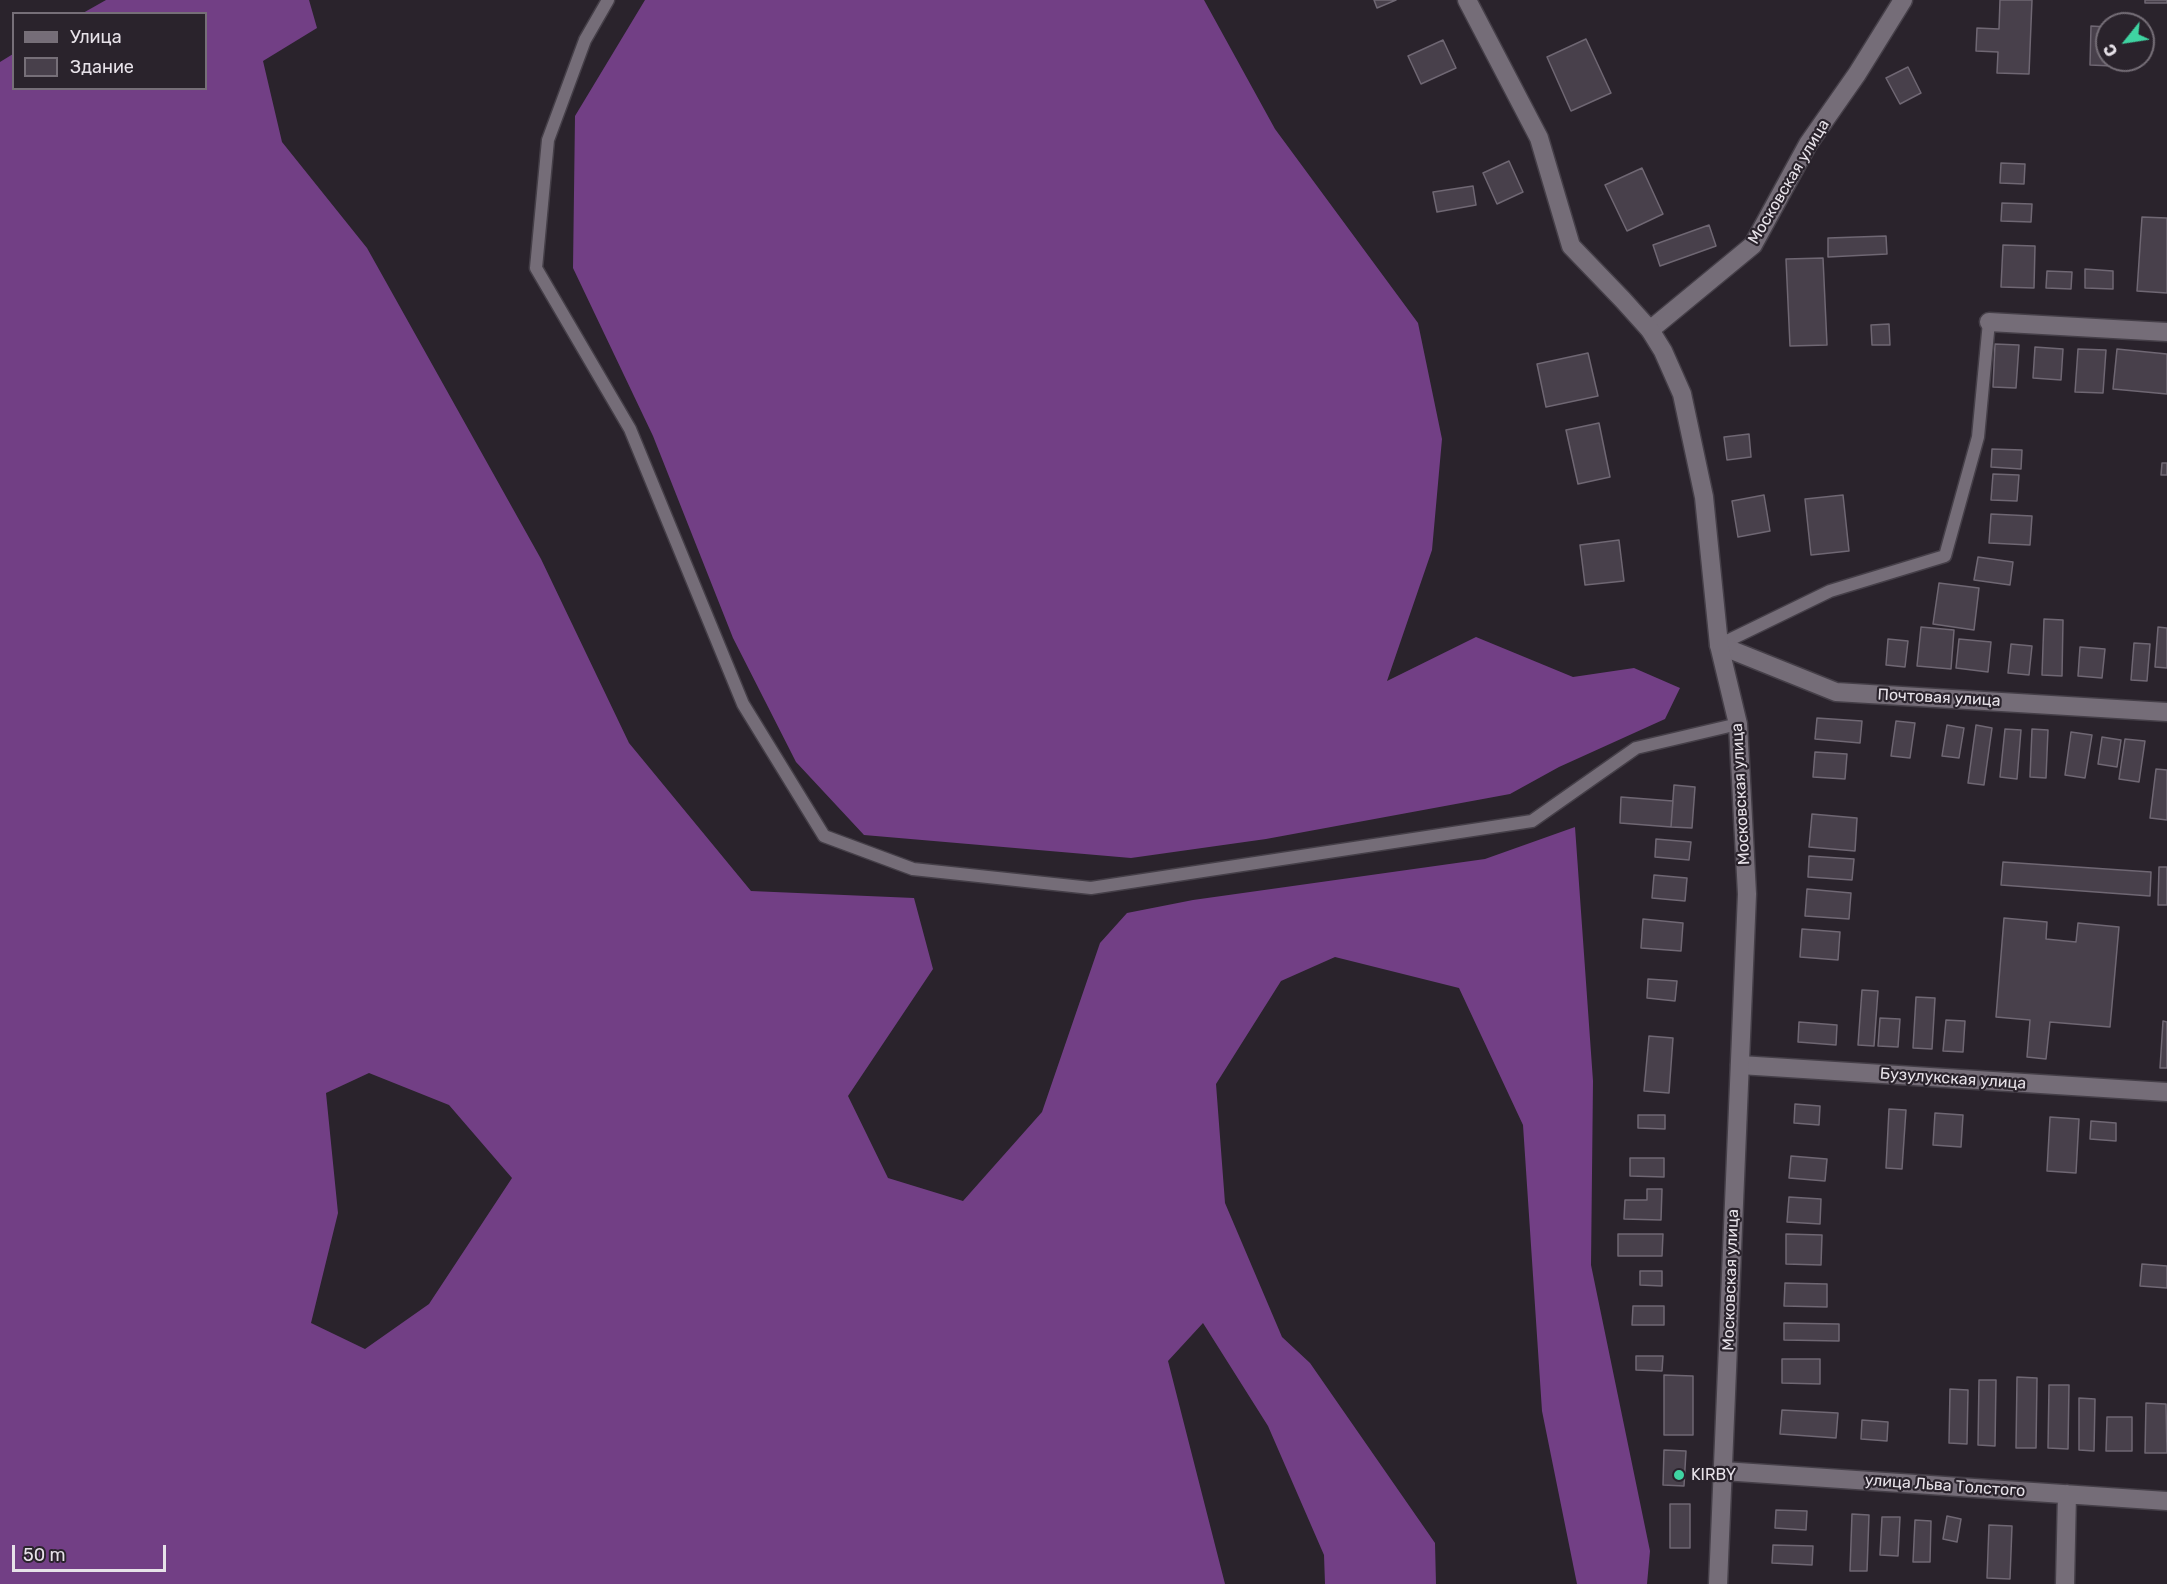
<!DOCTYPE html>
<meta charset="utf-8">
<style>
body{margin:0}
#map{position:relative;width:2167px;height:1584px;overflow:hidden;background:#2a232c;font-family:Rubik,sans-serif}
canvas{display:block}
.legend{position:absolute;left:12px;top:12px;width:195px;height:78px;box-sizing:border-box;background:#2a232c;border:2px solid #766f78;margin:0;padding:8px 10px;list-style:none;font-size:18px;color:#e7e2e9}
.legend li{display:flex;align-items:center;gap:12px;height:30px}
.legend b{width:30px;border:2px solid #766f78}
.north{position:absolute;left:2095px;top:12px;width:60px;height:60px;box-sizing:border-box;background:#2a232c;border:2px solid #766f78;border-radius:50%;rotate:240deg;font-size:16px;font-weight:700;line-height:24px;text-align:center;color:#e7e2e9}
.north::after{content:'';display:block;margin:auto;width:21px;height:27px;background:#3fd4a2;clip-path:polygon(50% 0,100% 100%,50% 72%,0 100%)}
.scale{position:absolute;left:12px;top:1545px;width:154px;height:27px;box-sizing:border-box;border:3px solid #e7e2e9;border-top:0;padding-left:8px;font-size:18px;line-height:21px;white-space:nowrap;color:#e7e2e9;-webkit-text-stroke:4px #2a232c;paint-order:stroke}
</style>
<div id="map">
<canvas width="2167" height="1584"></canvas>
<ul class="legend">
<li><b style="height:8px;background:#756d78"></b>Улица</li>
<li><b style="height:16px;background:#48404b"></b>Здание</li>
</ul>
<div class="north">С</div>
<div class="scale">50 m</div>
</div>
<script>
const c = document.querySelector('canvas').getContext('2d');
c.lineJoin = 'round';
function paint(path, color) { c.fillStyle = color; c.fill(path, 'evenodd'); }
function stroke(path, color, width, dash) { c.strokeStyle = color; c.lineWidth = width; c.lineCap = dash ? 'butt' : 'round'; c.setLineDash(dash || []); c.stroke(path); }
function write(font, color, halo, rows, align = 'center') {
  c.font = font + ' Rubik,sans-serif'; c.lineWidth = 4.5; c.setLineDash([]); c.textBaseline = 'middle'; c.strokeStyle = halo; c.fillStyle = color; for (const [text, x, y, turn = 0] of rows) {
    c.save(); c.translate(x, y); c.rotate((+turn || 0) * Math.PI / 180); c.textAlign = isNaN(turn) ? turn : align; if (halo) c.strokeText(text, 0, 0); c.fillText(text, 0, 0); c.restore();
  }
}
const forest = new Path2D(`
 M106,0H309L317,28L263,61L282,142L367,248L541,559L629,743L751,891L914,898L933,969L848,1096L888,1178L963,1201L1042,1112L1100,943L1127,913L1193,900L1485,859L1575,827L1593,1081L1591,1265L1650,1551L1647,1584H1577L1542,1411L1523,1125L1459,988L1335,957L1281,981L1216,1084L1225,1203L1282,1337L1310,1363L1435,1543L1436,1584H1325L1324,1555L1268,1426L1203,1323L1168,1361L1225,1584H0V62L13,54L14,88H206V14L83,13ZM369,1073L449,1105L512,1178L429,1304L365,1349L311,1323L338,1213L326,1093Z
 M645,0H1204L1275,129L1418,323L1442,439L1432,550L1387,681L1476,637L1573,677L1634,668L1680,688L1665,719L1559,767L1510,794L1266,839L1131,858L864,835L796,762L733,638L653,436L573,268L575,116Z`);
const building = new Path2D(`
 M1374,0H1396L1377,8Z
 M2000,0H2032L2029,74L1997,73L1998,52L1976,51L1977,28L1999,29Z
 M2145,0H2167V3H2145Z
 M2091,26L2107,27V60H2136L2135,67L2090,65Z
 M1586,39L1611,93L1571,111L1547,57Z
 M1443,40L1456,68L1421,84L1408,56Z
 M1908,67L1921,93L1900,104L1886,78Z
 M1509,161L1523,192L1497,204L1483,173Z
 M2001,163L2025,164L2024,184L2000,183Z
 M1642,168L1663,214L1627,231L1605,185Z
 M1473,186L1476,205L1437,212L1433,192Z
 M2002,203L2032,204L2031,222L2001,221Z
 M2142,217L2167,218V293L2137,291Z
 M1709,225L1716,246L1660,266L1653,245Z
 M1886,236L1887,254L1828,257V238Z
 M2003,245L2035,246L2034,288L2001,287Z
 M1823,258L1827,345L1790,346L1786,259Z
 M2085,269L2113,271V289L2085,288Z
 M2047,271L2072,272L2071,289L2046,288Z
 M1889,324L1890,345H1872L1871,325Z
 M1995,344L2019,345L2016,388L1993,387Z
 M2035,347L2063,349L2061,380L2033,378Z
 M2078,349L2106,350L2103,393L2075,392Z
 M2117,349L2167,354V394L2113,389Z
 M1588,353L1598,396L1546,407L1537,364Z
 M1599,423L1610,477L1578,484L1566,430Z
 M1749,434L1751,457L1727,460L1724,437Z
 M1992,449L2022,450L2021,469L1991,467Z
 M2162,463H2167V475H2161Z
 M1993,474L2019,475L2017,501L1991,500Z
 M1764,495L1770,531L1738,537L1732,501Z
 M1843,495L1849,551L1811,555L1805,499Z
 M1991,514L2032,516L2030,545L1989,543Z
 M1619,540L1624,581L1585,585L1580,545Z
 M1978,557L2013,562L2010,585L1974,580Z
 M1939,583L1979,588L1974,630L1933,624Z
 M2044,619L2063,620L2062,676L2042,675Z
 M1921,627L1954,630L1951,669L1917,666Z
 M2158,627L2167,628V668L2155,667Z
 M1888,639L1908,641L1905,667L1886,665Z
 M1959,639L1991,642L1988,672L1956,668Z
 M2134,643L2150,644L2147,681L2131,680Z
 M2011,644L2032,646L2029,675L2008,673Z
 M2080,647L2105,649L2102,678L2078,676Z
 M1817,718L1862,721L1860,743L1815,739Z
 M1896,721L1915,723L1910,758L1891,756Z
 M1947,725L1964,728L1959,758L1942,756Z
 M1976,725L1992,728L1984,785L1968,783Z
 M2005,729L2021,730L2017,779L2000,777Z
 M2032,729L2048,730L2046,778L2030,777Z
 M2071,732L2092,735L2085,778L2065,775Z
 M2102,737L2121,740L2117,767L2098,764Z
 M2125,739L2145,741L2139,782L2119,779Z
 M1815,752L1847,754L1845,779L1813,777Z
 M2156,769L2167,770V820L2150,818Z
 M1674,785L1695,787L1692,828L1671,827Z
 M1621,797L1673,801L1671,827L1620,823Z
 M1812,814L1857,818L1855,851L1809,847Z
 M1656,839L1691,842L1689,860L1655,857Z
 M1809,856L1854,859L1852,880L1808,877Z
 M2003,862L2151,872L2150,896L2001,885Z
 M2159,867H2167V905H2158Z
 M1654,875L1687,878L1685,901L1652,898Z
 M1807,889L1851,893L1849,919L1805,916Z
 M2004,918L2047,922L2046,939L2076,942L2078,923L2119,927L2110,1027L2050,1022L2046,1059L2027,1057L2030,1020L1996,1017Z
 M1643,919L1683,923L1681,951L1641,948Z
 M1802,929L1840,932L1838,960L1800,957Z
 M1648,979L1677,981L1675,1001L1647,998Z
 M1862,990L1878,991L1874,1046L1858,1045Z
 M1916,997L1935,998L1932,1049L1913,1048Z
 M1880,1018L1900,1019L1898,1047L1878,1046Z
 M1946,1020L1965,1021L1963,1052L1943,1051Z
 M2163,1021L2167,1022V1068H2160Z
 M1799,1022L1837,1025L1836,1045L1798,1042Z
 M1649,1036L1673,1038L1669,1093L1644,1091Z
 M1795,1104L1820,1106L1819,1125L1794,1123Z
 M1889,1109L1906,1110L1902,1169L1886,1168Z
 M1935,1113L1963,1115L1961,1147L1933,1145Z
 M1638,1115H1665V1129L1638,1128Z
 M2050,1117L2079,1119L2076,1173L2047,1171Z
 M2091,1121L2116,1123V1141L2090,1139Z
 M1791,1156L1827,1159L1825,1181L1789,1178Z
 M1630,1158H1664V1177L1630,1176Z
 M1647,1189H1662L1661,1220L1624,1219L1625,1200H1647Z
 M1789,1197L1821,1199L1820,1224L1787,1222Z
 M1618,1234H1663L1662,1256H1618Z
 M1786,1234L1822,1235L1821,1265L1786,1264Z
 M2142,1264L2167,1266V1288L2140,1286Z
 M1640,1271H1662V1286L1640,1285Z
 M1785,1283L1827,1284V1307L1784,1306Z
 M1633,1306H1664V1325H1632Z
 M1784,1323L1839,1324V1341L1784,1340Z
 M1636,1356H1663L1662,1371L1636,1370Z
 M1782,1359H1820V1384L1782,1383Z
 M1664,1375L1693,1376V1435H1664Z
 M2017,1377L2037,1378L2036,1448H2016Z
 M1979,1380H1996L1995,1446L1978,1445Z
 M2049,1385H2069L2068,1449L2048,1448Z
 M1950,1389L1968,1390L1967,1444L1949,1443Z
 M2079,1398L2095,1399L2094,1451L2079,1450Z
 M2146,1403L2166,1404L2167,1453H2145Z
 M1782,1410L1838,1413L1836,1438L1780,1434Z
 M2107,1417H2132V1451H2106Z
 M1862,1420L1888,1422L1887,1441L1861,1439Z
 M1664,1450L1686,1451L1684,1486L1663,1485Z
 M1670,1504H1690V1548H1670Z
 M1776,1510L1807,1511L1806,1530L1775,1528Z
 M1852,1514L1869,1515L1867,1571H1850Z
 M1947,1516L1961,1519L1957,1542L1943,1539Z
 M1882,1517H1900L1898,1556L1880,1555Z
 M1915,1520L1931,1521L1930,1562H1913Z
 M1989,1525L2012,1526L2010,1579L1987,1578Z
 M1773,1545L1813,1546L1812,1565L1772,1563Z`);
const service = new Path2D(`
 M608,0L585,40L548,140L536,268L630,429L743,704L824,836L913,869L1091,888L1532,821L1636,748L1738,724
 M1719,645L1830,591L1945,556L1978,437L1989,322`);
const minor = new Path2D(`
 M1989,322L2167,332
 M1650,330L1753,245L1808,144L1857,74L1903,0
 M1719,645L1836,692L2167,712
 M1740,1065L2167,1092
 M1723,1471L2167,1501
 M2065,1584L2067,1494`);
const tertiary = new Path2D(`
 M1467,0L1539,138L1571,246L1623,300L1650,330L1663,351L1682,394L1704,497L1719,645L1738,724L1747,894L1718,1584`);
const markers = [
 [1679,1475,6,"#3fd4a2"]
];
const streetNames = [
 ["Московская улица",1789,182,-59],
 ["Почтовая улица",1939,698,3],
 ["Московская улица",1741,794,-93],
 ["Бузулукская улица",1953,1079,4],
 ["Московская улица",1731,1280,-88],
 ["улица Льва Толстого",1945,1486,4]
];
const poiNames = [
 ["KIRBY",1691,1475]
];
paint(forest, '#723f85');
paint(building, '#48404b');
stroke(building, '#6f6773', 1.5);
stroke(service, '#453f48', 15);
stroke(minor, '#453f48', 21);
stroke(tertiary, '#453f48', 21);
stroke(service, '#756d78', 12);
stroke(minor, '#756d78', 18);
stroke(tertiary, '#756d78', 18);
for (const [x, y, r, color] of markers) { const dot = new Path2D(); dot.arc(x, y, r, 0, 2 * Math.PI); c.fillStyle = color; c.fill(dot); stroke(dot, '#2a232c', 2); }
write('16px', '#e7e2e9', '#2a232c', streetNames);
write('16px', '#e7e2e9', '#2a232c', poiNames, 'left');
</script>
